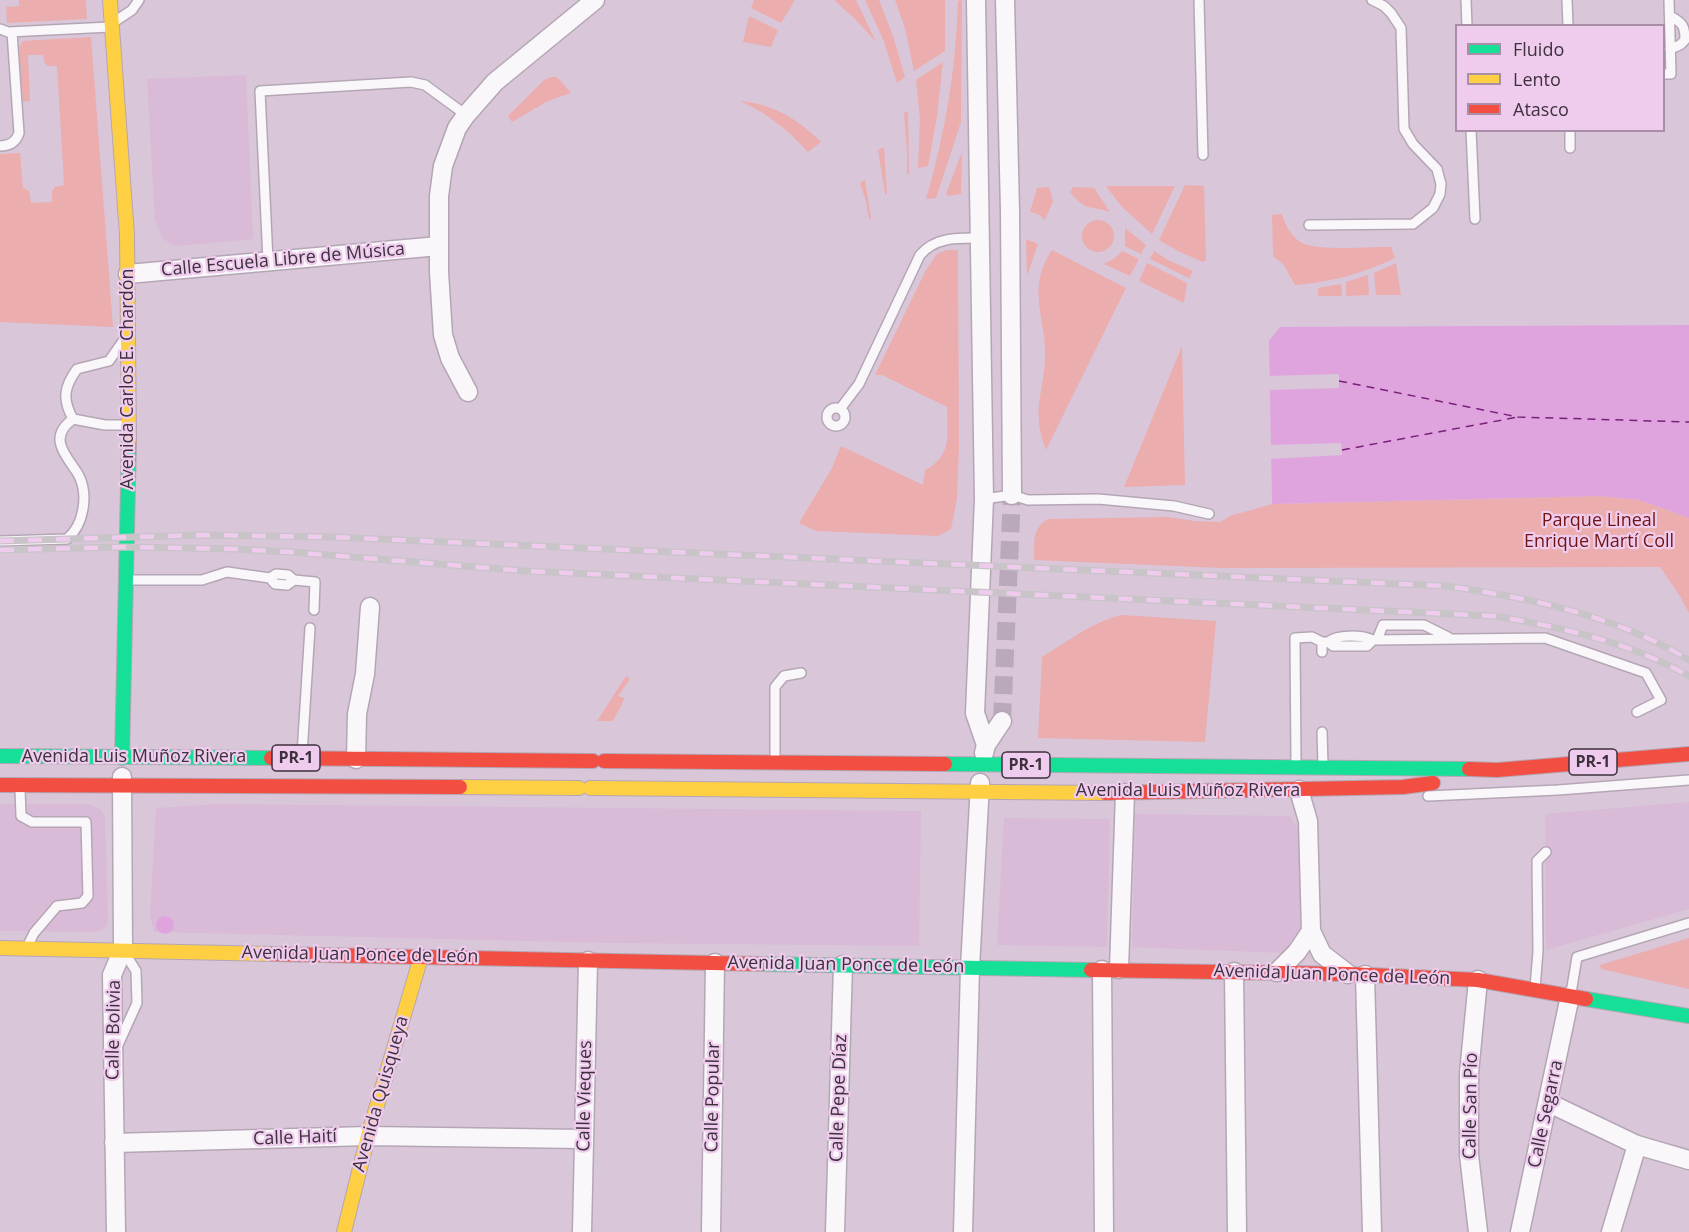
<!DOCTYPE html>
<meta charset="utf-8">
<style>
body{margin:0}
#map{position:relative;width:1689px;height:1232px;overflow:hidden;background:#d9c7d9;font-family:"Open Sans",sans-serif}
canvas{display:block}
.legend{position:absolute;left:1455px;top:24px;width:210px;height:108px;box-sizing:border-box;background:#efcced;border:2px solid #a88ea7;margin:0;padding:8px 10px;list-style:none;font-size:18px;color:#3e313e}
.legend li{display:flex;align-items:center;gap:12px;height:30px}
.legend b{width:30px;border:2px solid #a88ea7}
</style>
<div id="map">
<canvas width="1689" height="1232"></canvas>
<ul class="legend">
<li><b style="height:8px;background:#16e098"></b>Fluido</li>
<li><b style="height:8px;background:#ffcf43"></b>Lento</li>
<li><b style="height:8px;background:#f24e42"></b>Atasco</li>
</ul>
</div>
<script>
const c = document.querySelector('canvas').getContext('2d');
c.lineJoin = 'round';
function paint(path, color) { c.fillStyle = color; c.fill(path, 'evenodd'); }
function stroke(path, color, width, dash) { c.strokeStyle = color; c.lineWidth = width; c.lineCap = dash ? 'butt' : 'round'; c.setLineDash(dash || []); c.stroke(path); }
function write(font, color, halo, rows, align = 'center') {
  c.font = font + ' "Open Sans",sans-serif'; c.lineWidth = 4.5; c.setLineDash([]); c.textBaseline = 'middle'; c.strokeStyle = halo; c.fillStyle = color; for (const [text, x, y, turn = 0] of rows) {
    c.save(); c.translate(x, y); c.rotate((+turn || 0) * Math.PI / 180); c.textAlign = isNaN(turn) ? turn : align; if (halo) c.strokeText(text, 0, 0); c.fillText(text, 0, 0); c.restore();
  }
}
const built = new Path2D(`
 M246,75L253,239L178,246L170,244L163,238L155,220L147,79Z
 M1689,802V909L1546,950L1545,814Z
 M0,804H89L100,809L105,817L108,920L107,926L100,931L93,932L0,931Z
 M217,804L921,811L919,946L610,943L154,932L150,917L156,808Z
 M1135,814L1290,816L1297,827L1301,854L1300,928L1292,944L1282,953L1132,947Z
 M1004,818L1110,819L1107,947L997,945Z`);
const green = new Path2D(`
 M19,0H86L87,19L7,23L6,7L19,6Z
 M754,0H795L781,23L751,8Z
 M834,0H856L876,42L855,19Z
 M865,0H879L893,36L905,77L897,83L883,39Z
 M895,0H945V51L914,71L905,28Z
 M962,0L961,122L936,198L926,199C945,134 956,69 958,1Z
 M749,16L778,30L771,47L743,42Z
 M91,37L113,327L0,322V154L20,153L23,188L29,191L31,203L52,202V191L55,187L64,185L57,66H47L44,61L43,55H28L30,101L23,102L19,48L22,41Z
 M943,62L937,116L928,166L918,168L920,119L916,80Z
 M551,77H557L571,93L548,101L512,122L508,116L544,80Z
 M740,101C773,104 798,119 821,142L808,152C789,131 767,113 740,101Z
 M908,111L909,174H907V151L904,113Z
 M884,147L887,194H885L878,150Z
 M962,152L961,194L948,196L946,194Z
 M865,180L871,219H869L866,201L860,183Z
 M1185,185L1204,186L1206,260L1203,262L1180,252L1159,240Z
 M1106,186H1175L1152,234L1121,206Z
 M1049,187L1053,201L1045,220L1038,214L1030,212L1037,188Z
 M1073,187L1094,188L1110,212C1089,205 1086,212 1070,192Z
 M1282,214C1285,225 1291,235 1300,242C1317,252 1370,246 1391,247L1395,258C1362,274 1331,282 1295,285L1283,264L1273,256L1272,215Z
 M1082 236a16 16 0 1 1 32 0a16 16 0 1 1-32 0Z
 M1125,228L1146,245L1141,254L1125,246Z
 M1026,239L1038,244L1027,276Z
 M947,250H958L959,447L957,499L951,529L938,536L816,531L799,523L832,468L841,446L923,485L925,470C953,455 947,436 947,407L882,375H875L926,270L937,254Z
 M1052,250L1126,288L1046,450C1031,410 1043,397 1045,359C1047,318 1025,289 1052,250Z
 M1122,251L1139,259L1130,276L1104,264L1115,258Z
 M1154,251L1168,260L1193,271L1189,278L1150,259Z
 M1147,263L1187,283L1184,303L1139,281Z
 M1396,263L1401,295H1376L1374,273Z
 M1368,275L1369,295L1346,296V282Z
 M1341,284L1342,296H1318V288Z
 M1182,346L1185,485L1124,487Z
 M1600,496L1640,500L1689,518V613L1680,596L1660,567L1221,568L1034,560C1034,543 1032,528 1048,519L1167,517L1195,521L1220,522L1230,516L1272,504Z
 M1122,615L1216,621L1205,742L1038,738L1042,657C1067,642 1093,621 1122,615Z
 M626,676L630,679L618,696L625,698L613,721H597Z
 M1689,938V989L1601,969L1600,965Z`);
const water = new Path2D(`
 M1689,325V518L1640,500L1600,496L1272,504L1269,341L1280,327Z
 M156 925a9 9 0 1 1 18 0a9 9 0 1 1-18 0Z`);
const pier = new Path2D(`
 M1339,374V388L1269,390L1268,376Z
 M1341,443L1342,455L1270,459L1269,445Z`);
const ferry = new Path2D(`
 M1339,381L1518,417L1689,422
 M1342,450L1518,417`);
const streetTunnel = new Path2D(`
 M1002,721L1012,495`);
const lane = new Path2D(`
 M1199,0L1203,155
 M1466,0L1467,26
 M1567,0L1568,26
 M1670,16C1683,23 1685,26 1685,40L1680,45L1670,49
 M114,22L132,10L139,0
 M0,29L8,32L110,27
 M1664,74H1671L1669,0
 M1471,130L1475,219
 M1570,130V148
 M0,146C10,146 16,142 19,133L12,32
 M1309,225L1413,224L1433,208L1440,194L1441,184L1437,169L1413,144L1404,129L1401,28L1391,13L1384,6L1372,0
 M268,261L260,91L411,82L425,85L466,115
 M123,341L109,361L77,369C64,387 62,399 73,419L105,425H126
 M827 417a9 9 0 1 1 18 0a9 9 0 1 1-18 0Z
 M840,409L859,384L920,255C935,237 957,238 979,238
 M984,499L1012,495L1028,500L1098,499L1174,506L1209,514
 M0,541L67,539C84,525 89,494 78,474C66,455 47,438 73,419
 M128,580H202L227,572L270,578
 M294,580L287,585L275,584L270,578L276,574L288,575L294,580L315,582L314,610
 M1373,640L1545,638L1646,673L1661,700L1637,712
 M1377,640L1383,625H1424L1448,637
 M1322,642H1328L1333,646H1367L1373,640C1362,635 1337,634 1328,642
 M1322,732L1323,765
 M302,754L310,628
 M775,761V687L784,676L801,673
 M1296,764L1295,638L1312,637L1322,642V652
 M20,789L21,816L32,822H86L88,896L82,903L57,906L34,933L28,945
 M1428,796L1558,790L1689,780
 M1535,988L1538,951L1537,861L1546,852
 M1571,993L1577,957L1689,923
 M118,1045L137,1003L136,971L126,955`);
const street = new Path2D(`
 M976,0L984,499L975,713L986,745
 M1005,0L1010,211L1012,495
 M128,274L439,246
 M468,392L450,358L443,335L439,272V196L443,166L457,128L466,115L495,82L595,0
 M984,753L986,745L1002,721
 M356,759L357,714L365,674L370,607
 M1299,790L1308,821L1311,931L1322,954L1348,974
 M1119,969L1125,793
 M1102,970L1104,1232
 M1234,972L1237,1232
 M1277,972L1297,952L1311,931
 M1365,975L1372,1232
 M1549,1103L1637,1145L1689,1160
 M114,1143L368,1136L583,1139
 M116,1232L112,975L123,949L122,777
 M582,1232L588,961
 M711,1232L715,963
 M835,1232L843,965
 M963,1232L970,968L980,783
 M1478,1232L1469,1155V1073L1478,980
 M1520,1232L1570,996
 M1611,1232L1637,1145`);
const fast = new Path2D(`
 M0,756L271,758
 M122,758L129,440
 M945,764L1469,769
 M761,964L1091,970
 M1586,999L1689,1016`);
const slow = new Path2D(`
 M110,0L127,235L129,440
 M460,787L579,788
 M590,788L1105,793
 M0,948L273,954
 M344,1232L368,1136L421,957`);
const jam = new Path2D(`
 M271,758L593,761
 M604,761L945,764
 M1469,769L1497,770L1689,754
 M0,785L460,787
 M1105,793L1403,787L1433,783
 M273,954L761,964
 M1091,970L1348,974L1478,980L1586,999`);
const rail = new Path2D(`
 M0,541L201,535L332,537L1446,586C1530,598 1615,615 1689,660
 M0,550L125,547L235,549L289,552L526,571L1494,616C1561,627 1629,642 1689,676`);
const shields = [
 [296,758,48],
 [1593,762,48],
 [1026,765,48]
];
const shieldNames = [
 ["PR-1",296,758],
 ["PR-1",1593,762],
 ["PR-1",1026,765]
];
const streetNames = [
 ["Calle Escuela Libre de Música",283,260,-5],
 ["Avenida Carlos E. Chardón",128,379,-90],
 ["Avenida Luis Muñoz Rivera",134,757],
 ["Avenida Luis Muñoz Rivera",1188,791],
 ["Avenida Juan Ponce de León",360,955,1],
 ["Avenida Juan Ponce de León",846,965,1],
 ["Avenida Juan Ponce de León",1332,975,2],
 ["Calle Bolivia",114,1030,-89],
 ["Avenida Quisqueya",381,1094,-74],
 ["Calle Vieques",585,1096,-89],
 ["Calle Popular",713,1097,-89],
 ["Calle Pepe Díaz",839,1098,-88],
 ["Calle San Pío",1471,1106,-89],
 ["Calle Segarra",1546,1114,-78],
 ["Calle Haití",295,1138,-2]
];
const parkNames = [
 ["Parque Lineal",1599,521],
 ["Enrique Martí Coll",1599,542]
];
paint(built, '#d9bbd8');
paint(green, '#ebadae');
paint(water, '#dfa4de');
paint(pier, '#d9c7d9');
stroke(ferry, '#79207a', 1.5, [8, 6]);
stroke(streetTunnel, '#baa9ba', 18, [18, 9]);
stroke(lane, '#b4a6b4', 12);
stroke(street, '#b4a6b4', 21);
stroke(fast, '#b4a6b4', 16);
stroke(slow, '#b4a6b4', 16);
stroke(jam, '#b4a6b4', 16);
stroke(lane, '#f9f7f9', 9);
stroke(street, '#f9f7f9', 18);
stroke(fast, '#16e098', 14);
stroke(slow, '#ffcf43', 14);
stroke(jam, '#f24e42', 14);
stroke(rail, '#c8c4c8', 7);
stroke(rail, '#efcced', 4.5, [14]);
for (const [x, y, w] of shields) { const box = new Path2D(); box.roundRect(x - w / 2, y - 13, w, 26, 4.5); c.fillStyle = '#efcced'; c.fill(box); stroke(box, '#3e313e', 1.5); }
write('bold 16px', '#3e313e', null, shieldNames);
write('18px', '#3e313e', '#efcced', streetNames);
write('18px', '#731311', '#efcced', parkNames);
</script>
